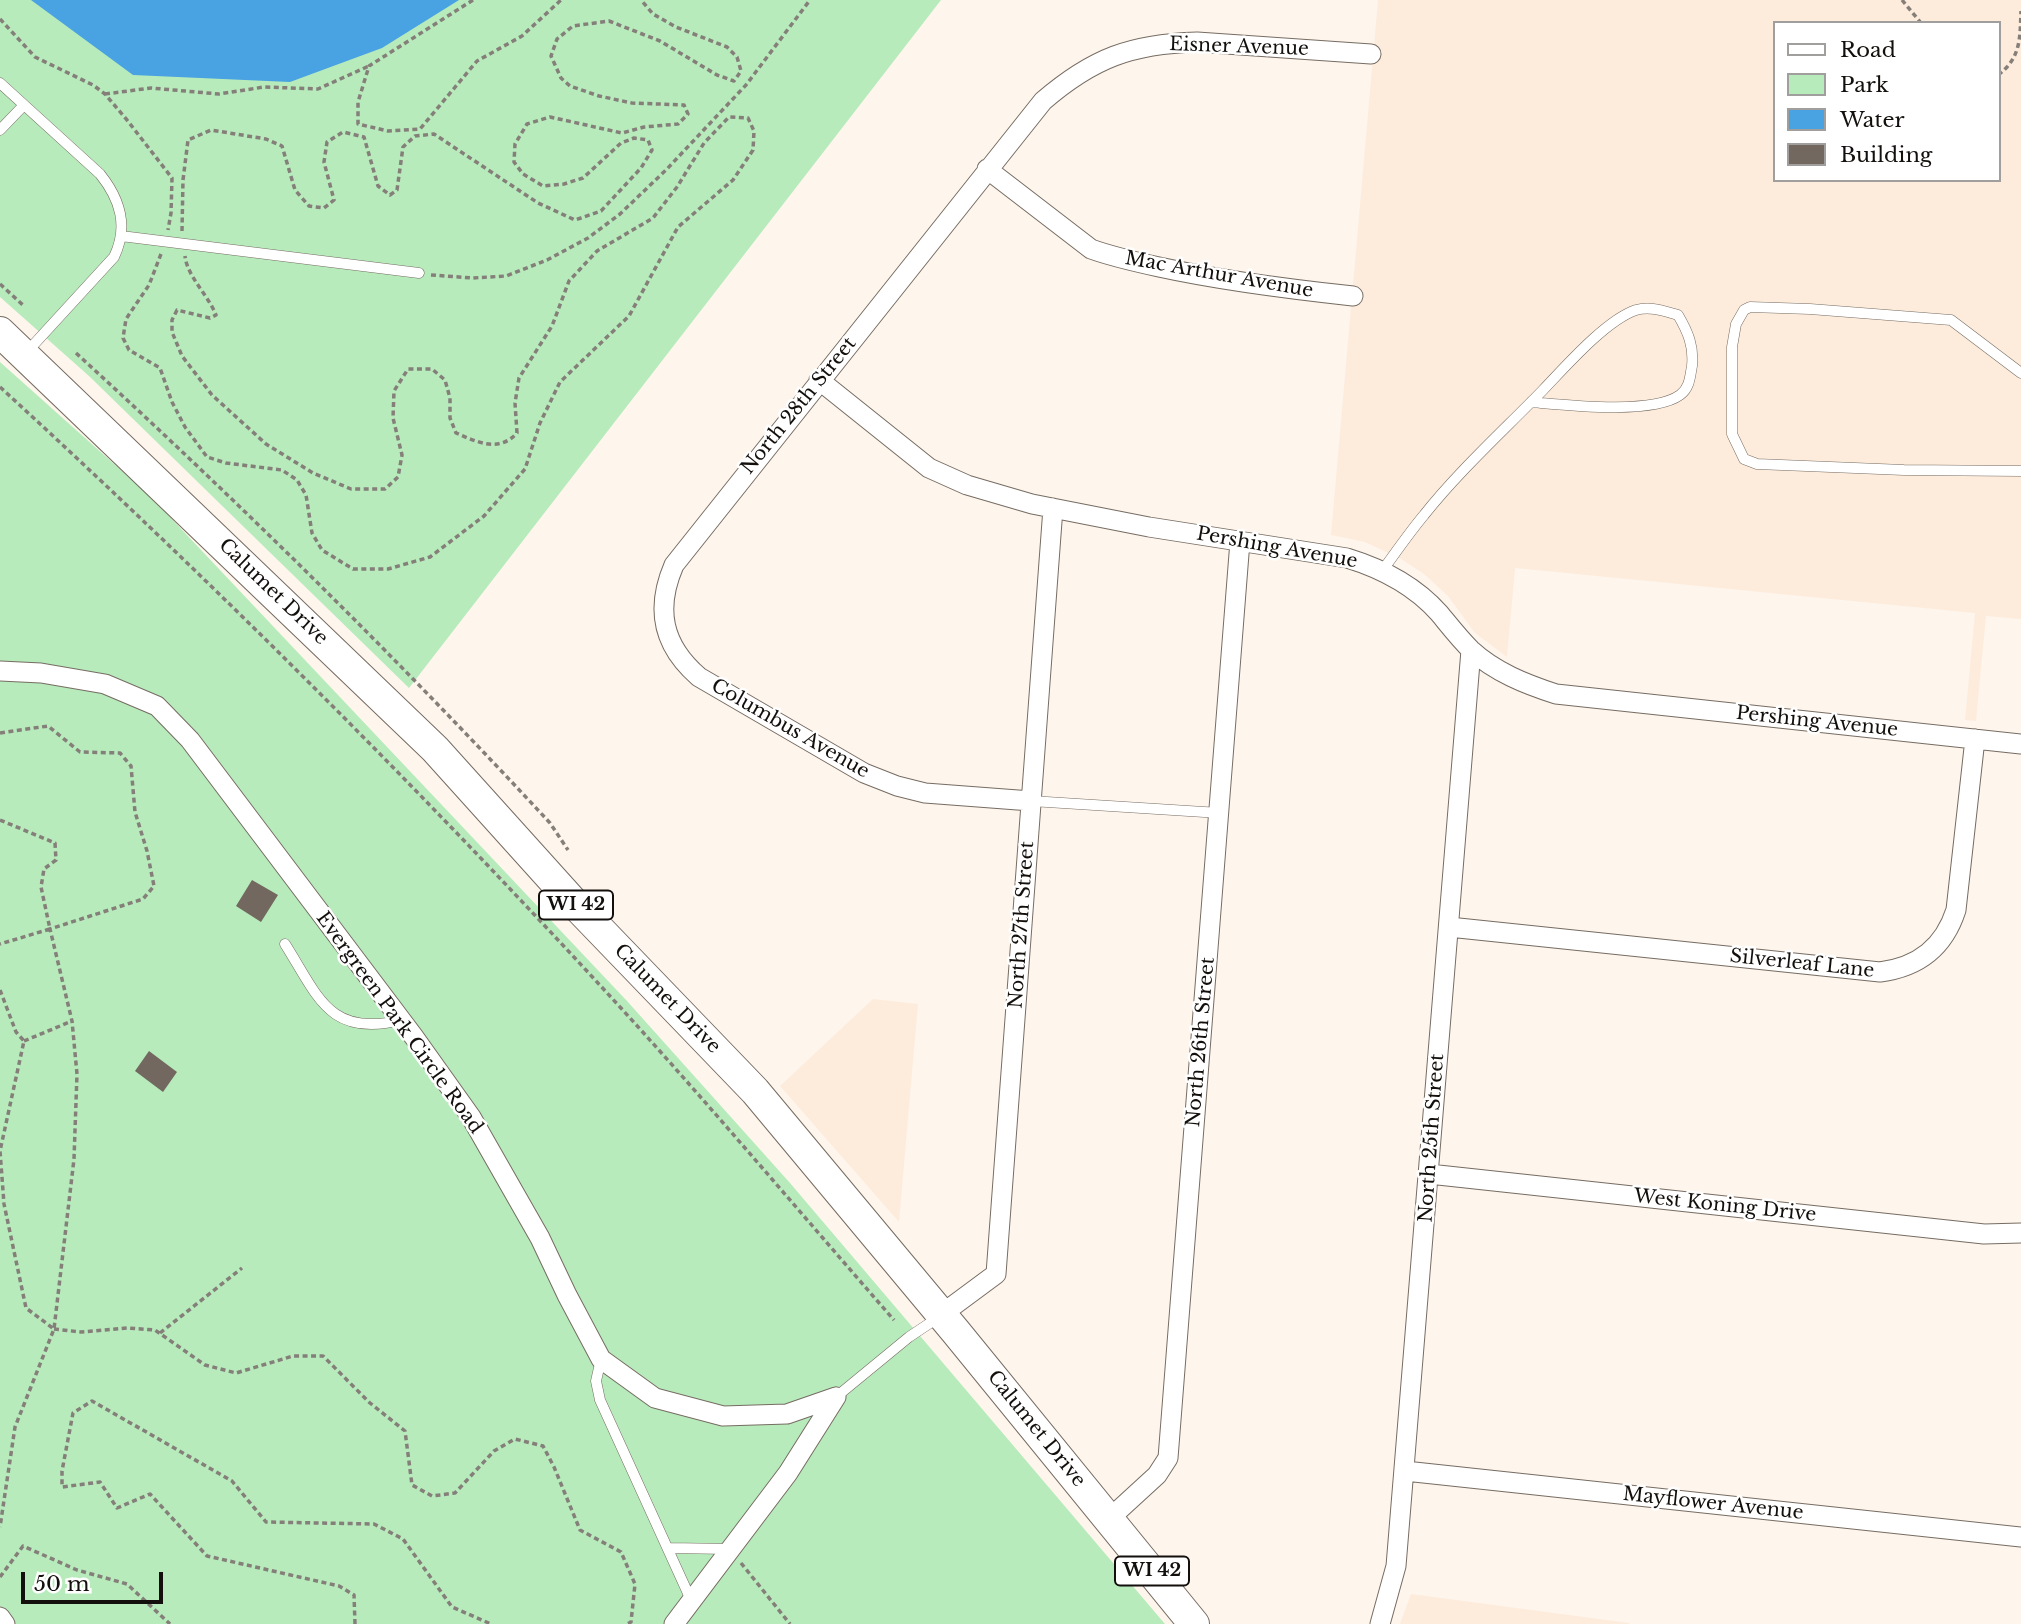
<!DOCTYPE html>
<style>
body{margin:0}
#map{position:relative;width:2021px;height:1624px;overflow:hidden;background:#fef5ed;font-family:"Libre Baskerville",serif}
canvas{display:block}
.legend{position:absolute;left:1773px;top:21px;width:228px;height:161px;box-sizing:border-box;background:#fff;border:2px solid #a19f9e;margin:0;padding:9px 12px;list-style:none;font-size:21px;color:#130f0c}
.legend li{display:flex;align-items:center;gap:14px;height:35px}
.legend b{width:35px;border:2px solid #a19f9e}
.scale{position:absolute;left:21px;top:1572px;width:142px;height:32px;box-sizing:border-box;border:4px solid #130f0c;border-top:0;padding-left:9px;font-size:21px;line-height:24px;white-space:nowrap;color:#130f0c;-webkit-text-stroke:5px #fff;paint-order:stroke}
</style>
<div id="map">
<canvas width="2021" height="1624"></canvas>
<ul class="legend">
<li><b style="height:9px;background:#fff"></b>Road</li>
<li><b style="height:19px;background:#b7ebbc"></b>Park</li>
<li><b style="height:19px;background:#49a2e1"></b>Water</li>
<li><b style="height:19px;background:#72685f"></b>Building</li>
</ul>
<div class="scale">50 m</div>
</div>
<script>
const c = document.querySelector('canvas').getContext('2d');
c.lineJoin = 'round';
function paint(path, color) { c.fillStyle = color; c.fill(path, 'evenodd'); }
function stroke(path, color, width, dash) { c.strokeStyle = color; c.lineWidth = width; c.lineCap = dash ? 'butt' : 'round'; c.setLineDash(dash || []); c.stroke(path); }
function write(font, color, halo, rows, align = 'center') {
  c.font = font + ' "Libre Baskerville",serif'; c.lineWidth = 5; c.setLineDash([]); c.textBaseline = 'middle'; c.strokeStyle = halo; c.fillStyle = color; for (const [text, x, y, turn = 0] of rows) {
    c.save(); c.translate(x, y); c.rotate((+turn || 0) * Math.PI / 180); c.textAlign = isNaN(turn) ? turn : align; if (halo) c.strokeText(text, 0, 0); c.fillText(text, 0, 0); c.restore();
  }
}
const built = new Path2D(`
 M1378,0H2021V619L1986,616L1976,721L1965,720L1975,613L1515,568L1507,657L1475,633L1448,596L1424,574L1401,559L1365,542L1331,535ZM1774,23H1998V180H1774Z
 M873,999L918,1004L899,1222L780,1086Z
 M1411,1594L1629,1623V1624H1400Z`);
const green = new Path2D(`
 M0,0H941L409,688L89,376L0,297Z
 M0,362L151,497L627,1001L790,1183L1165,1624H0Z`);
const water = new Path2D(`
 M31,0H459L382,48L290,82L133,75Z`);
const building = new Path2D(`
 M252,880L278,895L261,922L236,906Z
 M149,1051L177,1072L163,1092L135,1071Z`);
const path = new Path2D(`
 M473,0L369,66L358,102V124L388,131L420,129L477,61L522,36L561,0
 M1902,0L1921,23
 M0,19L35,57L93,85L105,94L127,120L172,178L171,213L168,230
 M1998,75C2021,58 2020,38 2021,11
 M105,94L151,88L219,94L264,87L318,89L369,66
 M182,231L183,180L188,140L211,130L266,139L282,146L295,190L309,206L324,208L334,200L324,162L327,142L343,132L364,137L378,186L390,195L397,190L403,147L415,136L434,134L538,203L575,220L601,211L641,168L652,150L648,140L634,138L621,143L583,178L564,184L543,186L523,174L514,162L515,144L527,124L550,117L622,133L644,127L678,124L688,114L684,105L632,103L599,96L570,86L561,78L551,56L557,39L573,26L609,21L660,41L717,75L734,81L741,71L737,57L727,47L676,27L653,14L641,0
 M161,254L149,285L126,319L123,338L129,350L160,368L172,402L185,427L207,457L226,463L282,470L297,480L306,495L312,533L322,550L353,569H388L430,557L484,516L525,469L540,423L560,382L629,316L678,227L733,180L753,150L754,131L748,118L729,117L704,143L677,187L653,218L597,251L569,281L552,326L519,378L515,403L517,433C499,453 477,442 456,433L450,418V398L445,380L432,369H408L394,391L393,418L402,455L398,477L385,489H351L313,473L266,444L212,395L182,356L172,332V320L177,310L210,318L216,315C208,295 187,276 185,256
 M431,275L472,278L506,276L547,260L588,238L620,214L666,170L746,85L810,0
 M0,284L24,306
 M76,353C240,503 399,660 550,823L568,850
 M0,387C216,585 423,792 620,1007C714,1110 803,1216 894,1320
 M0,733L48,726L80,752L120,753L131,766L135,812L147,851L154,886L143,899L50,929L72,1021L77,1074L74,1159L54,1329L15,1427L0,1527
 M0,820L55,843L56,860L44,869L41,887L50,929L0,944
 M0,990L16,1032L24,1041L0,1151L4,1204L26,1308L54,1329
 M24,1041L72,1021
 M54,1329L81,1332L128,1328L155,1330L205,1365L236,1373L293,1356H323L370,1403L405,1431L412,1485L432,1496L455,1493L494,1451L515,1439L543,1446L554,1467L580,1530L621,1552L635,1584L631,1622L627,1624
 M160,1333L242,1268
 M741,1563L790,1624
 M0,1577L23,1546L77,1570L127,1584L170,1624
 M355,1624L354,1595L339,1586L207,1556L150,1494L117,1508L100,1482L62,1487V1471L73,1413L92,1401L232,1481L266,1522L374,1524L403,1539L452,1607L491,1624`);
const lane = new Path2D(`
 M0,83L100,174C120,199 129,226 114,257L25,354
 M0,130L24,105
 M121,236L419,273
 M2021,373L1951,320L1810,309L1750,307L1744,310L1736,324L1732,347V434L1744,459L1757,464L1904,470L2021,471
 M1382,571C1396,552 1409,533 1424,515C1459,471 1503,431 1543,390C1565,367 1606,320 1636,310C1650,306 1665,311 1678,315C1688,332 1694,346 1692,366C1690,376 1690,388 1680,395C1652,415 1566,405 1531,402
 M1031,801L1220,813
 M285,944C318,996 329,1038 401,1020
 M601,1359L596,1381L600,1400L691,1600
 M836,1397L909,1337L939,1317
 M669,1548L730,1549`);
const street = new Path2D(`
 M987,169L1091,249C1113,257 1136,262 1159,267C1223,281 1288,289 1353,296
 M819,380L929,468L967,485L1032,504L1149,527L1347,558C1383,569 1414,585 1439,613C1449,625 1459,638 1471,650C1495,672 1525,684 1556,694L2021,744
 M0,671L41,673L105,684L157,706L190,740L414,1037L471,1117L540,1238L567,1295L601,1359L655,1398L723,1416L787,1414L836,1397
 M1031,801L925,793L897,786L864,773L699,677C662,645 655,609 674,565L1043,101C1093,58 1131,44 1197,42L1371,54
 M1449,927L1880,972C1919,967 1944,947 1956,910L1975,739
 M1429,1174L1984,1234L2021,1233
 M942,1314L996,1274L1053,508
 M1405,1471L2021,1537
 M1109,1519L1157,1475L1168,1458L1240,541
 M0,1617L5,1624
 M674,1624L788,1473L836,1397
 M1380,1624L1396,1566L1471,650`);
const primary = new Path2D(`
 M0,332L435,749L572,901L755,1091L956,1332L1194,1624`);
const shields = [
 [576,905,74],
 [1152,1571,74]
];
const shieldNames = [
 ["WI 42",576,905],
 ["WI 42",1152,1571]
];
const streetNames = [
 ["Eisner Avenue",1239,47,2],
 ["Mac Arthur Avenue",1219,275,10],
 ["North 28th Street",799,406,-51],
 ["Pershing Avenue",1277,548,10],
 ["Calumet Drive",273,592,44],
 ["Pershing Avenue",1817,722,6],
 ["Columbus Avenue",790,729,30],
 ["North 27th Street",1022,925,-86],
 ["Silverleaf Lane",1802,964,6],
 ["Calumet Drive",667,999,46],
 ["Evergreen Park Circle Road",399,1023,54],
 ["North 26th Street",1201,1042,-85],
 ["North 25th Street",1432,1138,-86],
 ["West Koning Drive",1725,1206,6],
 ["Calumet Drive",1036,1429,51],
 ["Mayflower Avenue",1713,1504,6]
];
paint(built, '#fdecdc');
paint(green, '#b7ebbc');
paint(water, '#49a2e1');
paint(building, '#72685f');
stroke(lane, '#766c62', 11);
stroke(street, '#766c62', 21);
stroke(primary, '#766c62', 32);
stroke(path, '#857f79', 3.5, [5, 3.5]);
stroke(lane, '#fff', 10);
stroke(street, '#fff', 19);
stroke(primary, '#fff', 30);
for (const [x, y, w] of shields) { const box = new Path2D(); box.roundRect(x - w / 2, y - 14.5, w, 29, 5); c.fillStyle = '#fff'; c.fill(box); stroke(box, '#130f0c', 2); }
write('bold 18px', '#130f0c', null, shieldNames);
write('19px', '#130f0c', '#fff', streetNames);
</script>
